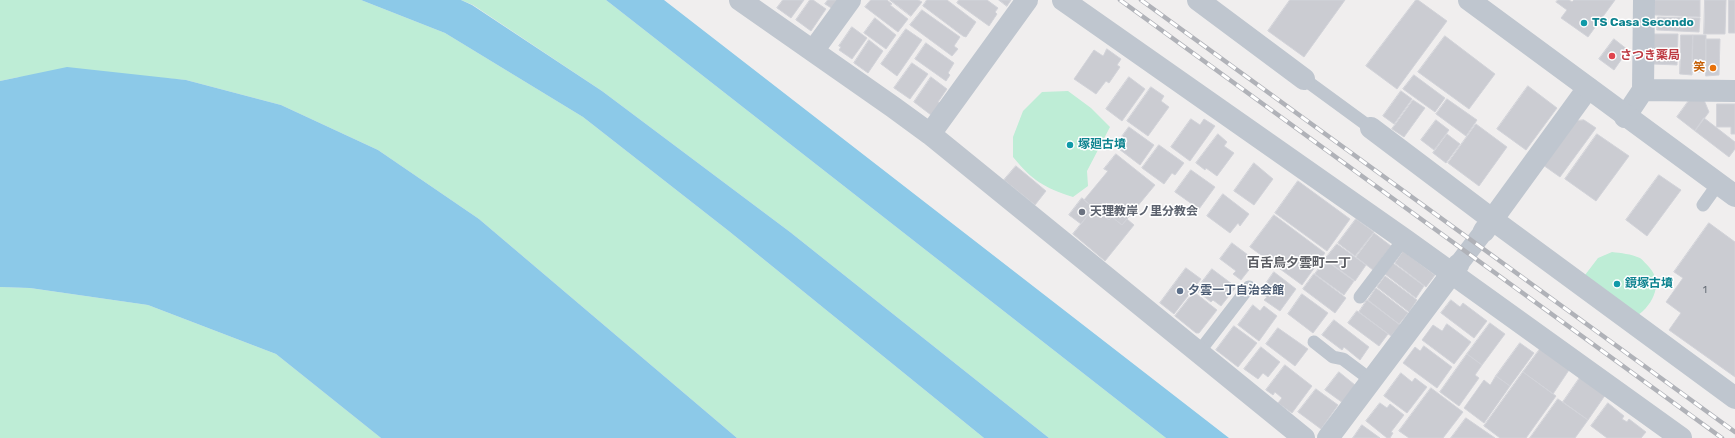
<!DOCTYPE html>
<meta charset="utf-8">
<style>
body{margin:0}
canvas{display:block;background:#f0eeee}
</style>
<canvas width="1735" height="438"></canvas>
<script>
const c = document.querySelector('canvas').getContext('2d');
c.lineJoin = 'round';
function paint(path, color) { c.fillStyle = color; c.fill(path, 'evenodd'); }
function stroke(path, color, width, dash) { c.strokeStyle = color; c.lineWidth = width; c.lineCap = dash ? 'butt' : 'round'; c.setLineDash(dash || []); c.stroke(path); }
function write(font, color, halo, rows, align = 'center') {
  c.font = font + ' Rubik,"Noto Sans JP",sans-serif'; c.lineWidth = 3; c.setLineDash([]); c.textBaseline = 'middle'; c.strokeStyle = halo; c.fillStyle = color; for (const [text, x, y, turn = 0] of rows) {
    c.save(); c.translate(x, y); c.rotate((+turn || 0) * Math.PI / 180); c.textAlign = isNaN(turn) ? turn : align; if (halo) c.strokeText(text, 0, 0); c.fillText(text, 0, 0); c.restore();
  }
}
const green = new Path2D(`
 M0,0H361L445,33L583,117L730,232L984,438H737L479,219L378,150L281,105L186,80L129,75L19,77L0,81Z
 M461,0H606L1166,438H1049L790,232L602,91L473,5Z
 M1068,91L1091,108L1110,127L1087,171L1088,186L1073,197C1043,187 1033,181 1013,157V137L1023,111L1042,92Z
 M1612,252C1621,253 1631,254 1640,258C1643,260 1646,264 1649,267C1665,284 1651,309 1633,318L1585,275L1598,258Z
 M0,287L30,288L148,305L276,354L381,438H0Z`);
const water = new Path2D(`
 M361,0H461L472,5L602,91L790,232L1049,438H984L730,232L583,117L445,33Z
 M606,0H664L1229,438H1166Z
 M67,67L186,80L281,105L378,150L479,219L737,438H381L276,354L148,305L30,288L0,287V81Z`);
const building = new Path2D(`
 M783,0H804L791,18L777,8Z
 M810,0H813L826,9L811,31L796,20Z
 M828,0H838L833,9L825,4Z
 M871,0H887L892,4L890,5L908,19L898,32L865,7Z
 M890,0H918L922,2L911,16Z
 M927,0H947L976,22L966,37L963,36L923,6Z
 M959,0H987L998,8L995,12L997,14L989,26L957,3Z
 M999,0H1011L1007,6Z
 M1290,0H1345L1304,57L1268,31Z
 M1416,0H1418L1447,21L1397,89L1366,66Z
 M1558,0H1569L1572,2L1574,0H1615L1588,37L1561,18L1567,10L1556,2Z
 M1655,0H1700V17L1655,15Z
 M1705,0H1726L1725,34H1704Z
 M1729,0H1735V33H1729Z
 M922,10L960,37L954,46L958,49L952,56L910,25Z
 M1658,17L1700,18L1699,32L1657,30Z
 M875,18L896,35L886,49L864,33Z
 M852,27L867,38L852,59L839,50L841,47L839,46Z
 M906,29L922,40L897,76L881,64Z
 M1653,34H1678L1677,65L1652,64Z
 M1681,35H1693L1692,75L1680,74Z
 M1693,35H1706V72H1692Z
 M1445,36L1495,74L1469,109L1418,72Z
 M1614,39L1628,50L1614,70L1599,59Z
 M1706,39H1720L1719,75L1706,76Z
 M869,40L883,51L868,73L854,63Z
 M926,43L954,63L948,73L950,75L946,81L915,59Z
 M1107,49L1121,59L1117,65L1120,67L1109,83L1106,81L1096,94L1074,79L1094,50L1103,56Z
 M912,63L928,74L910,99L894,88Z
 M1414,75L1445,98L1435,112L1403,89Z
 M931,77L947,89L938,102L940,103L931,115L914,102Z
 M1129,77L1145,89L1122,121L1106,109Z
 M1528,86L1557,108L1526,150L1497,129Z
 M1151,87L1164,96L1161,101L1169,107L1148,136L1127,121Z
 M1401,91L1412,99L1394,124L1383,116Z
 M1447,99L1477,120L1466,136L1436,114Z
 M1690,99L1704,100L1709,112L1695,131L1677,117Z
 M1413,100L1425,108L1404,137L1392,129Z
 M1717,104H1735V134H1731V127H1717Z
 M1704,118L1735,142V149L1729,157L1695,131Z
 M1191,119L1200,125L1204,119L1215,126L1190,161L1171,147Z
 M1436,120L1449,130L1434,150L1421,140Z
 M1584,120L1596,128L1560,177L1543,165L1575,121Z
 M1476,124L1507,147L1479,186L1448,163Z
 M1129,127L1154,145L1140,165L1115,146Z
 M1218,134L1227,142L1224,146L1234,153L1217,176L1206,168L1205,170L1196,163Z
 M1447,134L1460,144L1446,163L1433,153Z
 M1597,134L1629,156L1596,201L1565,179Z
 M1159,145L1184,163L1175,175L1172,173L1164,184L1142,168Z
 M1116,154L1155,185L1122,225L1112,217L1109,220L1084,200L1108,171L1104,169Z
 M1254,163L1273,179L1254,205L1234,191Z
 M1016,166L1046,191L1035,205L1004,180Z
 M1191,170L1215,187L1199,209L1175,192Z
 M1659,175L1681,190L1647,236L1626,220Z
 M1298,181L1350,219L1327,251L1275,213Z
 M1223,194L1249,214L1240,226L1238,223L1230,233L1207,216Z
 M1082,198L1094,208L1081,224L1069,215Z
 M1094,208L1109,220L1112,217L1122,225L1127,219L1134,225L1105,261L1073,234Z
 M1274,215L1325,253L1302,285L1250,247Z
 M1356,219L1374,232L1355,256L1338,243Z
 M1709,223L1735,242V377L1669,330L1681,313L1666,302L1683,278L1674,272Z
 M1374,233L1391,246L1373,270L1356,257Z
 M1232,243L1256,261L1241,280L1233,274L1236,271L1220,259Z
 M1337,244L1366,265L1355,281L1325,259Z
 M1403,251L1435,275L1426,287L1395,263Z
 M1325,260L1354,281L1344,295L1315,274Z
 M1393,263L1424,286L1416,298L1385,274Z
 M1186,268L1201,279L1174,314L1160,303Z
 M1212,269L1236,287L1221,306L1213,300L1211,302L1196,290Z
 M1274,272L1296,289L1280,311L1264,300L1267,297L1260,292Z
 M1314,274L1346,298L1335,313L1303,289Z
 M1385,276L1417,300L1409,312L1377,287Z
 M1376,288L1408,313L1399,324L1368,300Z
 M1194,292L1217,310L1199,333H1196L1175,316Z
 M1302,294L1328,313L1313,333L1288,314Z
 M1367,300L1400,325L1391,336L1359,312Z
 M1451,300L1460,307L1463,303L1487,321L1474,338L1441,313Z
 M1253,305L1260,311L1264,306L1277,316L1259,341L1238,325Z
 M1357,311L1388,334L1379,346L1348,323Z
 M1334,320L1369,347L1360,360L1344,347L1342,350L1322,335Z
 M1490,323L1505,334L1482,365L1467,354Z
 M1447,324L1471,342L1454,364L1422,340L1433,325L1442,331Z
 M1234,326L1257,343L1238,367L1216,350Z
 M1278,328L1308,349L1295,366L1266,344Z
 M1520,343L1534,353L1510,386L1496,376Z
 M1424,346L1452,367L1437,388L1403,363L1415,347L1420,351Z
 M1261,347L1280,362L1268,377L1263,373L1258,379L1244,369Z
 M1540,349L1569,370L1553,394L1523,372Z
 M1467,354L1482,365L1475,375L1479,378L1459,406L1440,392Z
 M1285,365L1312,386L1292,413L1278,403L1282,398L1275,392L1273,395L1266,390Z
 M1339,372L1355,385L1343,403L1325,390Z
 M1523,372L1556,396L1526,438H1500L1484,426Z
 M1401,373L1412,382L1415,378L1427,387L1407,413L1384,396Z
 M1496,376L1510,386L1484,423L1464,408L1484,380L1490,385Z
 M1581,376L1606,394L1588,420L1563,402Z
 M1431,388L1463,412L1443,438H1409L1399,431Z
 M1316,389L1338,405L1321,429L1298,412Z
 M1558,399L1588,420L1575,438H1530Z
 M1380,403L1387,408L1390,404L1404,415L1391,432L1393,433L1390,438H1387L1366,421Z
 M1608,403L1624,416L1622,419L1627,422L1629,419L1646,432L1641,438H1607L1591,426Z
 M1466,418L1495,438H1451Z
 M1362,425L1380,438H1353Z`);
const service = new Path2D(`
 M1304,79L1371,128
 M1703,205L1718,184
 M1360,297L1404,239
 M1314,342L1333,357L1343,359L1371,380
 M1199,352L1249,287`);
const pedestrian = new Path2D(`
 M1458,265L1484,231`);
const minor = new Path2D(`
 M740,0L893,107L930,134L1304,438
 M1063,0L1404,239L1681,438
 M1198,0L1304,79
 M813,51L850,0
 M1643,90L1644,0
 M1625,117L1643,90L1735,91
 M1371,128L1493,220L1735,398
 M930,134L1027,0
 M1484,231L1588,88
 M1328,438L1458,265`);
const tertiary = new Path2D(`
 M1469,0L1735,196`);
const rail = new Path2D(`
 M1120,0L1722,438
 M1141,0L1735,432`);
const markers = [
 [1584,23,4,"#0f9aa8"],
 [1612,56,4,"#e0444e"],
 [1713,68,4,"#e8710a"],
 [1070,145,4,"#0f9aa8"],
 [1082,212,4,"#6b7280"],
 [1617,284,4,"#0f9aa8"],
 [1180,291,4,"#5c6f8a"]
];
const numberNames = [
 ["1",1705,290]
];
const cultureNames = [
 ["TS Casa Secondo",1592,23],
 ["塚廻古墳",1078,145],
 ["鏡塚古墳",1625,284]
];
const healthNames = [
 ["さつき薬局",1620,56]
];
const foodNames = [
 ["笑",1705,68]
];
const worshipNames = [
 ["天理教岸ノ里分教会",1090,212]
];
const serviceNames = [
 ["夕雲一丁自治会館",1188,291]
];
const neighbourhoodNames = [
 ["百舌鳥夕雲町一丁",1299,263]
];
paint(green, '#beedd6');
paint(water, '#8cc9e8');
paint(building, '#cbccd2');
stroke(building, '#d2d3d9', 1);
stroke(service, '#bfc6cf', 13);
stroke(pedestrian, '#bfc6cf', 20);
stroke(minor, '#bfc6cf', 22);
stroke(tertiary, '#bfc6cf', 22);
stroke(rail, '#b0b2b8', 4.5);
stroke(rail, '#fff', 3, [9]);
for (const [x, y, r, color] of markers) { const dot = new Path2D(); dot.arc(x, y, r, 0, 2 * Math.PI); c.fillStyle = color; c.fill(dot); stroke(dot, '#fff', 1.5); }
write('10px', '#686e78', null, numberNames);
write('bold 12px', '#0d838f', '#fff', cultureNames, 'left');
write('bold 12px', '#be3a42', '#fff', healthNames, 'left');
write('bold 12px', '#c56008', '#fff', foodNames, 'right');
write('bold 12px', '#5b616d', '#fff', worshipNames, 'left');
write('bold 12px', '#4e5e75', '#fff', serviceNames, 'left');
write('bold 13px', '#5b5d63', '#fff', neighbourhoodNames);
</script>
